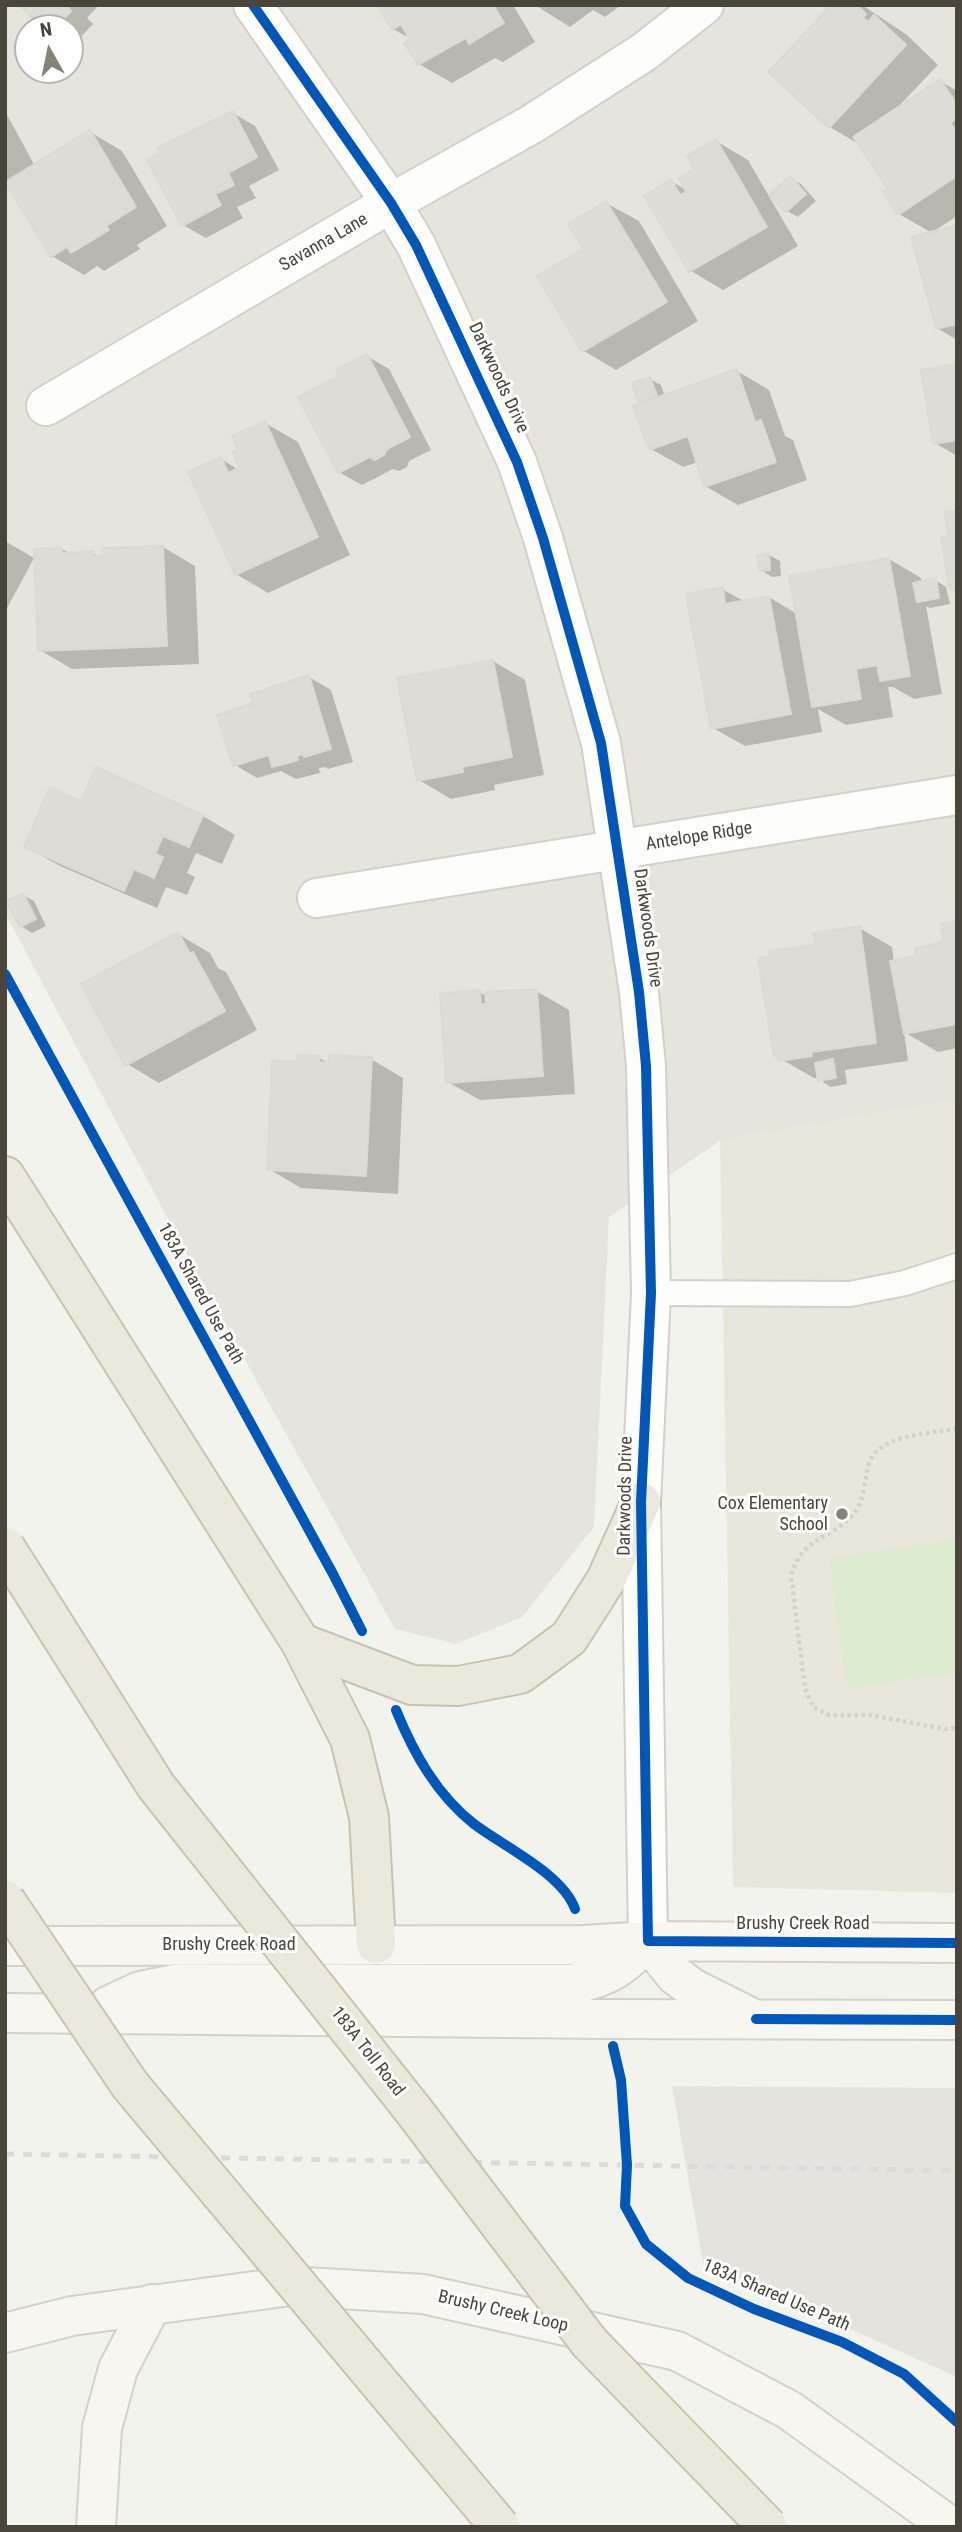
<!DOCTYPE html>
<style>
body{margin:0}
#map{position:relative;width:962px;height:2532px;overflow:hidden;background:#f3f3ee;font-family:"Roboto Condensed",sans-serif}
canvas{display:block}
.frame{position:absolute;inset:0;border:7px solid #49453a;pointer-events:none}
.north{position:absolute;left:14px;top:14px;width:70px;height:70px;box-sizing:border-box;background:#fff;border:2px solid #b6b5b0;border-radius:50%;rotate:351deg;font-size:19px;font-weight:700;line-height:28px;text-align:center;color:#49453a}
.north::after{content:'';display:block;margin:auto;width:24px;height:32px;background:#848279;clip-path:polygon(50% 0,100% 100%,50% 72%,0 100%)}
</style>
<div id="map">
<canvas width="962" height="2532"></canvas>
<div class="frame"></div>
<div class="north">N</div>
</div>
<script>
const c = document.querySelector('canvas').getContext('2d');
c.lineJoin = 'round';
function paint(path, color) { c.fillStyle = color; c.fill(path, 'evenodd'); }
function stroke(path, color, width, dash) { c.strokeStyle = color; c.lineWidth = width; c.lineCap = dash ? 'butt' : 'round'; c.setLineDash(dash || []); c.stroke(path); }
function write(font, color, halo, rows, align = 'center') {
  c.font = font + ' "Roboto Condensed",sans-serif'; c.lineWidth = 6; c.setLineDash([]); c.textBaseline = 'middle'; c.strokeStyle = halo; c.fillStyle = color; for (const [text, x, y, turn = 0] of rows) {
    c.save(); c.translate(x, y); c.rotate((+turn || 0) * Math.PI / 180); c.textAlign = isNaN(turn) ? turn : align; if (halo) c.strokeText(text, 0, 0); c.fillText(text, 0, 0); c.restore();
  }
}
const residential = new Path2D(`
 M5,5H957V1100L721,1140L609,1217L594,1527L522,1617L456,1644L395,1629L207,1292L5,913ZM28,28H70V70H28Z`);
const industrial = new Path2D(`
 M672,2086L957,2088V2377L703,2263Z`);
const education = new Path2D(`
 M957,1100V1893L733,1887L720,1140Z`);
const green = new Path2D(`
 M957,1540V1672L847,1688L829,1559Z`);
const shadow = new Path2D(`
 M21,5H99L87,18L93,24L75,43L70,40V28H45Z
 M379,5H513L535,42L503,62L495,58L452,83L419,64L413,40L393,29Z
 M535,5H621L605,17L593,10L570,27Z
 M833,5H862L907,35L938,65L897,108L940,81L957,91V216L933,232L957,226V340L937,328L932,233L899,214L884,191L889,188L860,145L830,127Z
 M5,111L35,166L90,132L122,151L167,226L137,245L140,249L104,271L97,266L84,275L52,256L5,181Z
 M233,113L255,126L279,170L249,186L256,198L237,207L243,218L206,238L183,225L162,154Z
 M716,141L748,160L798,246L723,290L691,271L646,196L671,181L688,191L697,170Z
 M790,178L801,184L816,201L798,217L787,211Z
 M606,203L639,221L698,321L616,370L584,351L539,276L585,249Z
 M367,356L389,369L431,450L409,461L407,467L399,471L393,469L362,485L339,472L341,376Z
 M957,366V456L935,443Z
 M737,371L769,390L785,436L793,440L807,480L738,505L705,486L698,462L683,467L651,449L645,404L639,401L650,379L661,385L665,397Z
 M265,423L298,442L350,555L268,593L236,574L221,459L239,470Z
 M5,541L34,558L5,612Z
 M163,547L195,566L199,664L72,669L40,650L62,549L70,554L93,553L101,558Z
 M769,555L780,561L781,576L772,577L761,570Z
 M889,559L921,578L922,583L935,580L946,587L950,604L930,608L926,606L942,694L914,699L893,687H888L893,717L846,725L818,709L822,732L745,746L713,728L722,589L745,602L769,597L797,614Z
 M493,661L525,680L544,775L494,785L495,790L451,799L419,780Z
 M309,677L331,690L353,762L328,769L325,767L319,768L320,773L296,779L281,771L257,778L235,765Z
 M97,770L203,816L235,835L222,864L196,853L187,873L195,877L187,895L166,887L157,908L58,865L26,847L82,803Z
 M23,895L34,901L46,926L32,933L21,926Z
 M957,923V1048L938,1052L904,1032L908,1061L845,1070L847,1084L831,1087L820,1080L819,1078H814L781,1059L817,946L859,928L892,947L894,962L919,957L945,943Z
 M178,934L210,953L218,968L226,972L257,1030L159,1083L127,1064Z
 M536,991L569,1010L575,1094L480,1100L448,1082L480,992L487,997Z
 M319,1058L331,1065L371,1059L403,1078L398,1194L301,1188L269,1169L298,1064Z`);
const building = new Path2D(`
 M19,5H66L71,11L55,28H43Z
 M377,5H493L504,23L469,44L466,38L418,65L404,43L410,40L401,24L392,30Z
 M831,5H857L866,14L863,18L868,22L874,15L906,45L829,128L768,72Z
 M940,79L957,105V118L950,123L957,131V176L898,215L882,191L887,188L853,137Z
 M233,111L257,157L228,173L234,185L215,194L221,205L182,226L147,160L159,153L157,148Z
 M90,130L136,207L106,226L109,230L71,253L67,247L51,257L5,182Z
 M716,139L767,227L689,272L644,196L671,179L680,195L686,192L679,179L694,169L687,156Z
 M790,176L806,194L786,212L769,195Z
 M606,201L667,302L582,352L537,276L583,249L568,224Z
 M957,225V324L936,329L911,237Z
 M367,354L410,437L387,449L384,455L375,460L369,457L338,473L298,397L338,376L336,370Z
 M957,364V440L933,444L921,370Z
 M737,369L755,422L761,420L776,462L704,487L688,436L649,450L633,406Z
 M650,377L657,395L638,402L632,383Z
 M265,421L318,537L235,575L188,472L221,457L228,473L239,468L233,452L238,449L232,436Z
 M957,510V589L950,590L941,538L948,536L945,512Z
 M163,546L167,646L38,651L34,549L62,548V553L93,551V556H102V548Z
 M769,553L770,570L759,571L757,555Z
 M889,558L910,676L880,681L877,665L856,669L861,699L812,707L789,576Z
 M936,578L939,598L917,602L913,583Z
 M723,587L725,604L769,596L791,714L711,729L686,594Z
 M493,660L512,757L462,767L463,772L417,781L397,678Z
 M309,675L331,749L304,757L303,754L297,756L298,760L272,767L269,755L233,766L217,715L253,703L250,694Z
 M96,767L203,815L189,847L163,836L155,854L163,857L154,878L134,869L124,891L24,847L50,787L81,801Z
 M23,893L36,919L20,927L6,901Z
 M957,921V1024L904,1034L890,961L916,956L915,948L943,942L941,924Z
 M860,926L876,1043L811,1052L812,1056L780,1061L774,1055L758,958L770,957L769,951L815,945L813,933Z
 M178,932L190,954L193,952L225,1011L125,1066L81,984Z
 M537,989L543,1076L446,1083L440,993L480,990L481,1004H486L485,992Z
 M297,1055L319,1056V1062L329,1063V1055L372,1057L366,1176L267,1170L272,1060L296,1062Z
 M833,1059L836,1078L818,1081L815,1063Z`);
const path = new Path2D(`
 M957,1429C935,1432 890,1435 875,1453C869,1460 867,1469 866,1478C863,1492 862,1506 851,1517C827,1541 803,1537 791,1575L805,1689L813,1707L829,1715H870L945,1729L957,1728`);
const service = new Path2D(`
 M651,1293L850,1294L905,1283L957,1266`);
const minor = new Path2D(`
 M46,406L391,203L532,124L644,52L704,5
 M317,898L957,795`);
const tertiary = new Path2D(`
 M253,5L391,203L416,245L517,462L543,538L601,743L639,992L646,1066L651,1293L641,1502L648,1941`);
const secondary = new Path2D(`
 M648,1941L675,1975L692,1988L748,2016
 M5,1946L584,1945L648,1941L957,1943
 M108,2006L140,1991L174,1984H574C609,1977 623,1966 648,1941
 M5,2013L605,2019L957,2020
 M5,2333L72,2316L290,2286L423,2294L677,2351L789,2410L951,2527
 M96,2527L102,2428L118,2369L152,2304`);
const motorway = new Path2D(`
 M5,1176L301,1643L350,1739L369,1817L376,1944
 M301,1643L412,1685L458,1686L520,1674L569,1638L606,1580L641,1502`);
const rail = new Path2D(`
 M5,2154L957,2171`);
const motorwayBridge = new Path2D(`
 M5,1547L156,1786L414,2111L589,2342L768,2527
 M5,1900L130,2085L500,2527`);
const cycleway = new Path2D(`
 M253,5L391,203L416,245L517,462L543,538L601,743L639,992L646,1066L651,1293L641,1502L648,1941L957,1943
 M5,974L333,1574L362,1631
 M396,1710C414,1754 437,1795 474,1824C503,1846 563,1874 575,1909
 M756,2019L957,2020
 M613,2046L621,2080L627,2165L625,2206L646,2244L688,2278L754,2309L842,2342L904,2374L957,2422`);
const markers = [
 [842,1514,7,"#848279"]
];
const streetNames = [
 ["Savanna Lane",324,243,-30],
 ["Darkwoods Drive",498,378,65],
 ["Antelope Ridge",699,837,-9],
 ["Darkwoods Drive",647,928,82],
 ["183A Shared Use Path",200,1294,61],
 ["Darkwoods Drive",626,1496,-89],
 ["Brushy Creek Road",803,1924],
 ["Brushy Creek Road",229,1945],
 ["183A Toll Road",367,2052,52],
 ["183A Shared Use Path",776,2296,23],
 ["Brushy Creek Loop",503,2312,13]
];
const poiNames = [
 ["Cox Elementary",828,1504],
 ["School",828,1525]
];
paint(residential, '#e6e5dd');
paint(industrial, '#e5e3de');
paint(education, '#e9e7db');
paint(green, '#ddebd1');
paint(shadow, '#0003');
paint(building, '#dddcd6');
stroke(building, '#dbdad4', 2);
stroke(service, '#d1d0cc', 28);
stroke(minor, '#d1d0cc', 42);
stroke(tertiary, '#d1d0cc', 42);
stroke(secondary, '#d3d2c8', 42);
stroke(motorway, '#c8c3ac', 42);
stroke(path, '#d3d2cc', 4.5, [3.5, 3.5]);
stroke(service, '#fdfdfc', 24);
stroke(minor, '#fdfdfc', 38);
stroke(tertiary, '#fdfdfc', 38);
stroke(secondary, '#f7f6f1', 38);
stroke(motorway, '#ebe9dc', 38);
stroke(rail, '#dbdbda', 5, [9, 9]);
stroke(motorwayBridge, '#c8c3ac', 42, []);
stroke(motorwayBridge, '#ebe9dc', 38);
stroke(cycleway, '#0057b8', 10);
for (const [x, y, r, color] of markers) { const dot = new Path2D(); dot.arc(x, y, r, 0, 2 * Math.PI); c.fillStyle = color; c.fill(dot); stroke(dot, '#fff', 2.5); }
write('18px', '#49453a', '#fff', streetNames);
write('18px', '#49453a', '#fff', poiNames, 'right');
</script>
